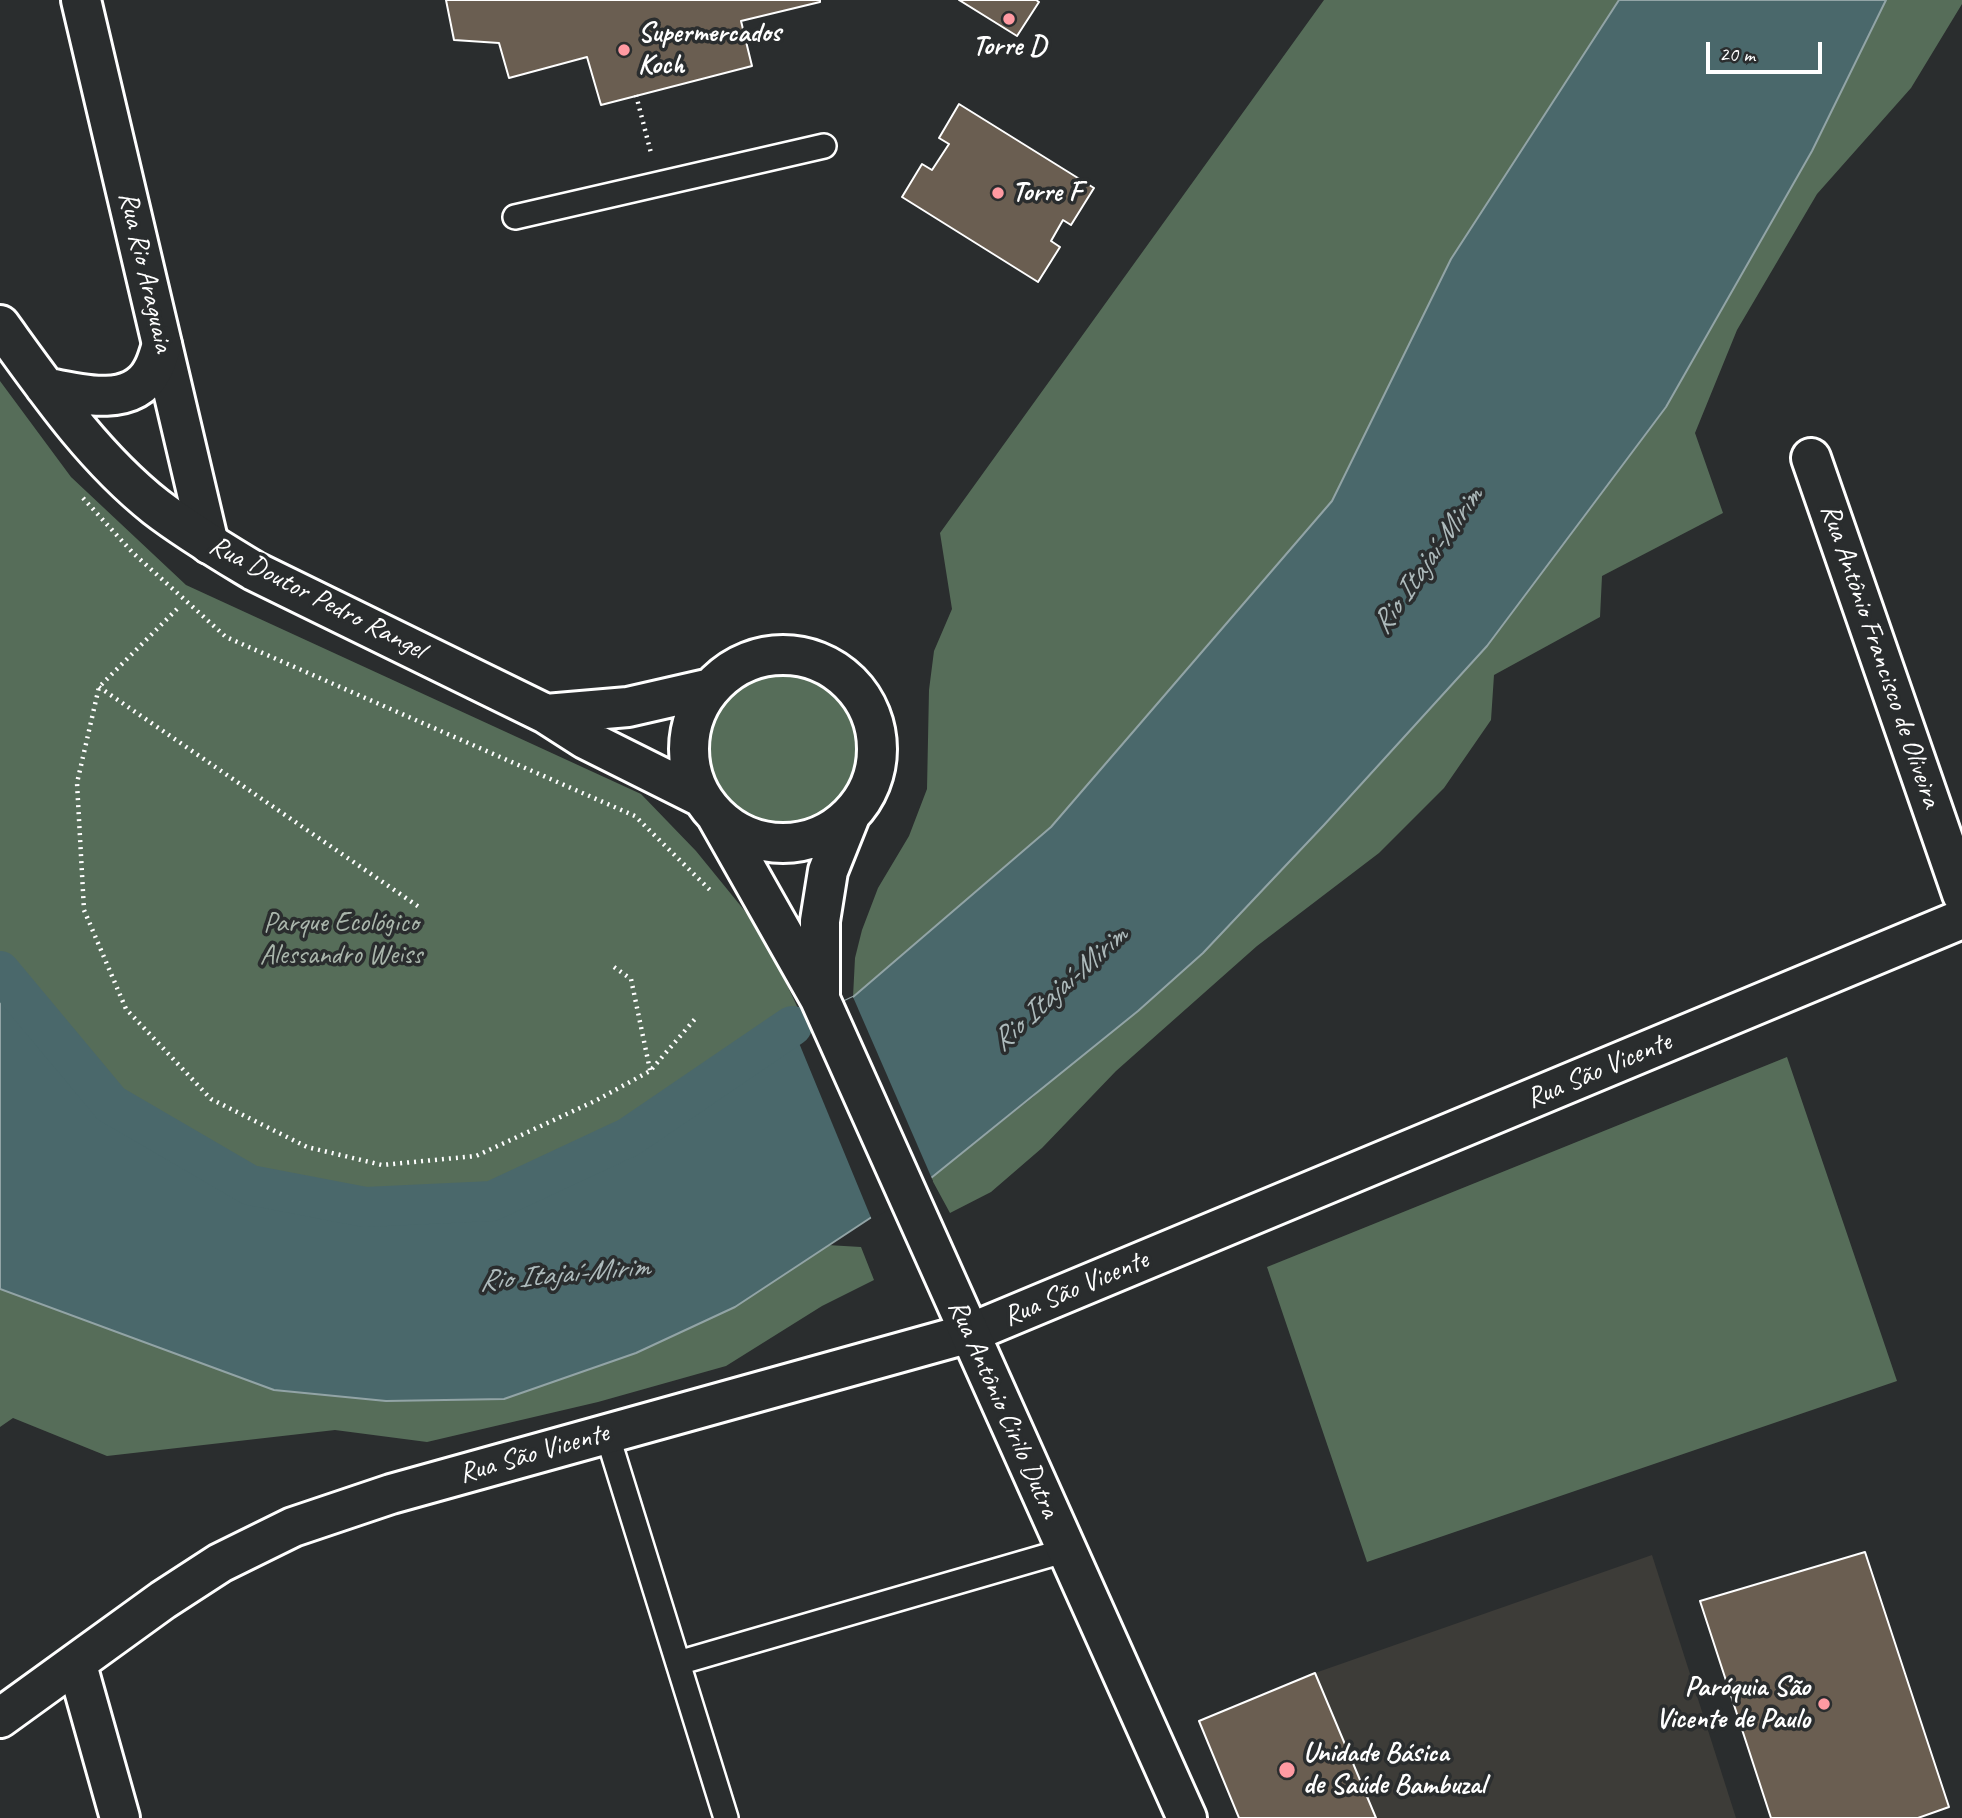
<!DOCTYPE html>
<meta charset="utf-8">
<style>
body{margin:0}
#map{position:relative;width:1962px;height:1818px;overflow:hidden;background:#2a2d2e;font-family:Caveat,sans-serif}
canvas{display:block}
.scale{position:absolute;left:1706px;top:42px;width:116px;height:32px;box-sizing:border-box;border:4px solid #fff;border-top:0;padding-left:9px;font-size:21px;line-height:24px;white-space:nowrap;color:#fff;-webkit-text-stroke:5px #2a2d2e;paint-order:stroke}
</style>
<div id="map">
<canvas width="1962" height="1818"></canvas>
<div class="scale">20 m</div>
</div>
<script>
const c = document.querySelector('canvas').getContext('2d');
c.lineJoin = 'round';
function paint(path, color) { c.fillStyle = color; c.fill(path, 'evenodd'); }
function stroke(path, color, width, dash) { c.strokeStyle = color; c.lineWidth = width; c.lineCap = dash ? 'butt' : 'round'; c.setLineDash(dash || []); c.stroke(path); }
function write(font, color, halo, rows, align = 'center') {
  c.font = font + ' Caveat,sans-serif'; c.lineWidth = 7; c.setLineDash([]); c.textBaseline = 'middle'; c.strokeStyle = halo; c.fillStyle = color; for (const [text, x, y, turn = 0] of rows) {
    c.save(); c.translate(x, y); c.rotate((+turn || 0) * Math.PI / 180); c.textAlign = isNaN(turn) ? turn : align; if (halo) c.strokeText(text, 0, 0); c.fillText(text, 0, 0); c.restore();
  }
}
const built = new Path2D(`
 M1652,1555L1736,1818H1376L1315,1673Z`);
const green = new Path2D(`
 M1324,0H1619L1451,259L1332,501L1051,827L853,997L855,958L862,930L878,888L909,836L927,789L929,690L934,651L952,609L940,533Z
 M1886,0H1962V4L1911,88L1817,194L1737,330L1695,433L1723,513L1602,576L1600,617L1494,675L1491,720L1444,788L1379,853L1257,946L1116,1071L1042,1148L991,1192L950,1213L931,1178L1033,1097L1324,825L1487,646L1666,407L1812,151Z
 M0,381L71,477L186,585L641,794L696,851L762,932L804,1021L629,1137L492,1201L365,1207L250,1185L111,1104L0,971Z
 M710 748a75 75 0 1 1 150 0a75 75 0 1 1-150 0Z
 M1787,1057L1897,1381L1367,1562L1267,1267Z
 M827,1245L861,1247L874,1280L822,1306L726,1366L598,1402L427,1442L335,1430L107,1456L13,1418L0,1427V1289L274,1390L386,1401L735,1307Z`);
const water = new Path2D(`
 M1619,0H1886L1812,151L1666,407L1487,646L1324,825L1203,953L1138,1011L931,1178L735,1307L636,1353L504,1399L386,1401L274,1390L0,1289V971L111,1104L250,1185L365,1207L492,1201L629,1137L791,1026L853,997L1051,827L1332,501L1451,259Z`);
const pier = new Path2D(`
 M853,997L933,1181L872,1220L792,1026Z`);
const canal = new Path2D(`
 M0,971L111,1104L250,1185L365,1207L492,1201L629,1137L792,1026`);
const building = new Path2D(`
 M446,0H820V2L741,21L752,66L601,105L587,57L509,78L499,43L454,40Z
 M959,0H1036L1039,2L1017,36Z
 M959,104L1094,188L1071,225L1063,220L1051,241L1060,247L1038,282L902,197L922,164L932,170L949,144L939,138Z
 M1865,1552L1949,1807L1918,1818H1771L1700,1601Z
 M1315,1673L1376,1818H1239L1199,1721Z`);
const path = new Path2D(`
 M636,95L651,153
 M83,498L133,553L226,637L635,816L712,892
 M177,609L99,687L77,783L84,910L126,1009L211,1099L307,1147L382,1165L476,1156L595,1101L650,1071L695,1019
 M99,687L419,907
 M614,967L631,979L650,1070`);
const service = new Path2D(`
 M515,217L824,146
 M607,1434L726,1818
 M678,1663L1067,1550`);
const minor = new Path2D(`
 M81,0L209,544
 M1811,458L1962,894
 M77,1665L120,1818
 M0,1718L163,1600L220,1563L293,1527L391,1494L970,1333L1962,919`);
const secondary = new Path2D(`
 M0,325C47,390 93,457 156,507C187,531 221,551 254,571L546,714L585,739L701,797
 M45,387C77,394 132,409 152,371C157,363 159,353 162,345
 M689 749a94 94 0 1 1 188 0a94 94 0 1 1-188 0Z
 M546,714L628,707L711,688
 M717,817L820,999L1187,1818
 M820,997V921L828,871L850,816`);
const markers = [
 [1009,19,7,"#ff9aa2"],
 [624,50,7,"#ff9aa2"],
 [998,193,7,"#ff9aa2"],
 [1824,1704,7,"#ff9aa2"],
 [1287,1770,9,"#ff9aa2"]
];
const poiNames = [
 ["Supermercados",638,34],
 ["Koch",638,66],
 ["Torre D",1009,47,"center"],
 ["Torre F",1012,193],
 ["Paróquia São",1810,1688,"right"],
 ["Vicente de Paulo",1810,1720,"right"],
 ["Unidade Básica",1303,1754],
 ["de Saúde Bambuzal",1303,1786]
];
const streetNames = [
 ["Rua Rio Araguaia",145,272,77],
 ["Rua Doutor Pedro Rangel",317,598,27],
 ["Rua Antônio Francisco de Oliveira",1880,656,71],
 ["Rua São Vicente",1599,1071,-23],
 ["Rua São Vicente",1076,1289,-23],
 ["Rua Antônio Cirilo Dutra",1003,1409,66],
 ["Rua São Vicente",534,1454,-16]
];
const parkNames = [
 ["Parque Ecológico",341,924],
 ["Alessandro Weiss",341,956]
];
const waterNames = [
 ["Rio Itajaí-Mirim",1428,561,-55],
 ["Rio Itajaí-Mirim",1060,989,-42],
 ["Rio Itajaí-Mirim",564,1275,-5]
];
paint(built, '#3d3c38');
paint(green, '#566d59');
paint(water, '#4a686b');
stroke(water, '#92a4a6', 2);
paint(pier, '#2a2d2e');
stroke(canal, '#4a686b', 40);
paint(building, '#6a5e51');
stroke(building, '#fff', 2);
stroke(service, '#fff', 28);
stroke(minor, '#fff', 44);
stroke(secondary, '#fff', 44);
stroke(path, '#fff', 4.5, [2, 5]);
stroke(service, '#2a2d2e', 23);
stroke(minor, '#2a2d2e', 38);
stroke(secondary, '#2a2d2e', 38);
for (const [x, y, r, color] of markers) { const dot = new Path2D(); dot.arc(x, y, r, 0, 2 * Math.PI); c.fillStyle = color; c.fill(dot); stroke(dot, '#2a2d2e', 2.5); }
write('bold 28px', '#fff', '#2a2d2e', poiNames, 'left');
write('28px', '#fff', '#2a2d2e', streetNames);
write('28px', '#aab6ac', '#2a2d2e', parkNames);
write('italic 30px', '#aebbbc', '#2a2d2e', waterNames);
</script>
